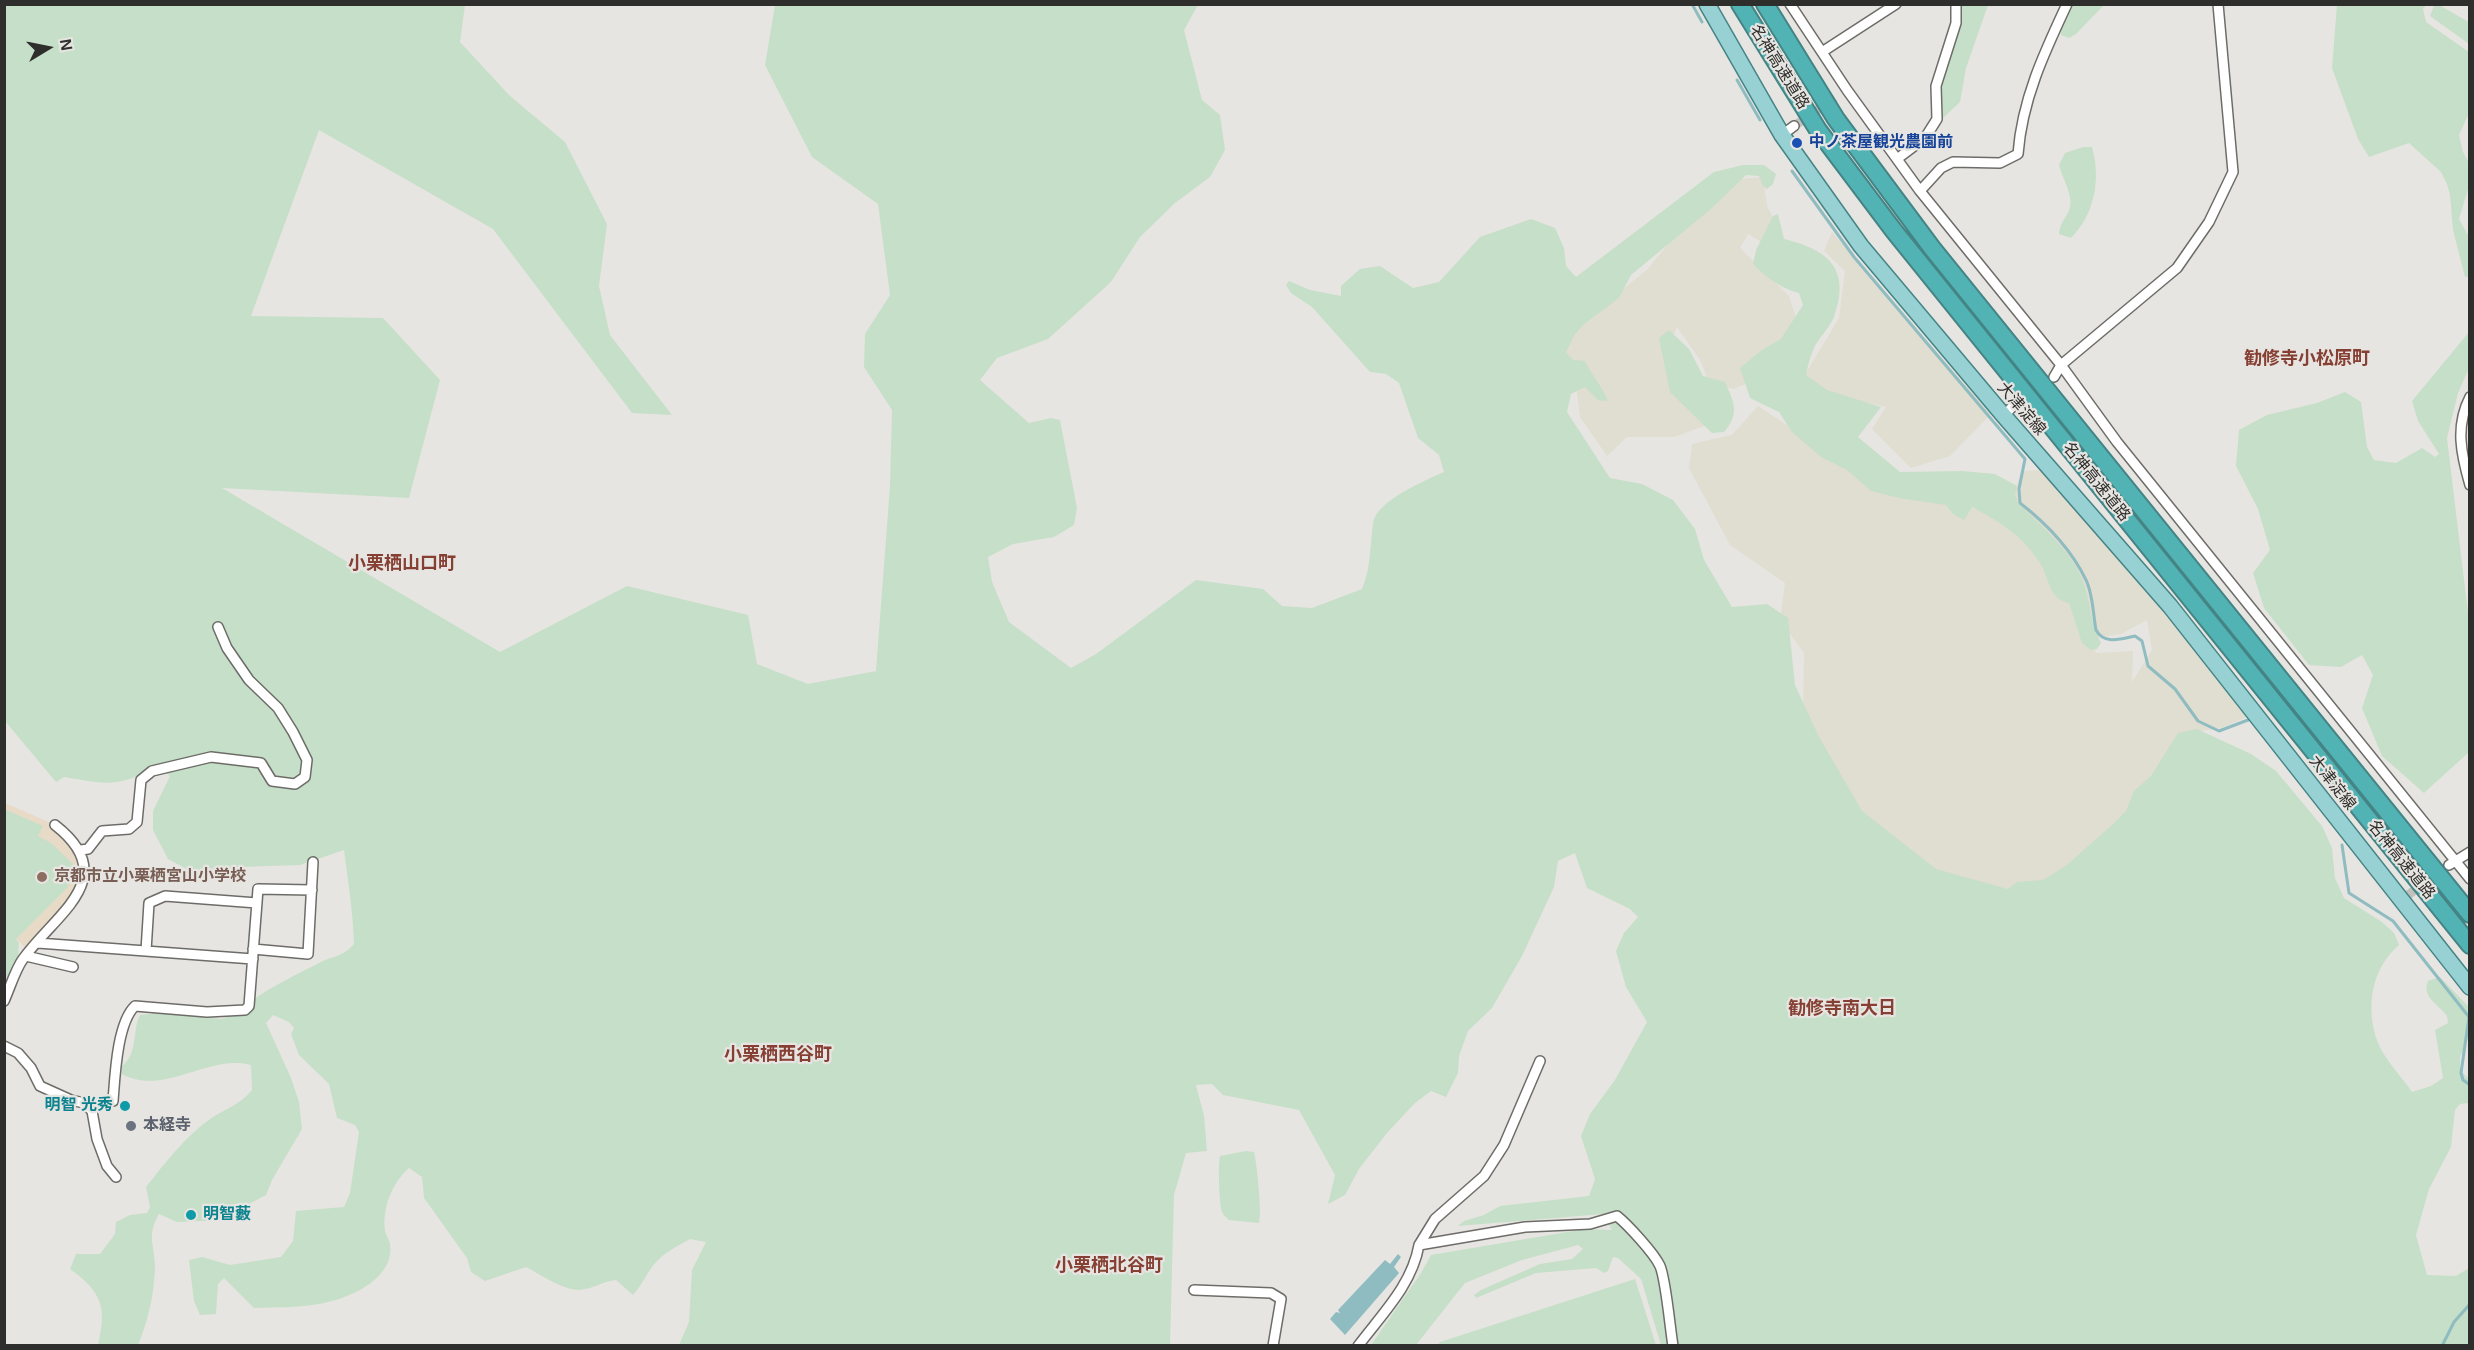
<!DOCTYPE html>
<meta charset="utf-8">
<style>
body{margin:0}
#map{position:relative;width:2474px;height:1350px;overflow:hidden;background:#e7e5e1;font-family:Arial,sans-serif}
canvas{display:block}
.frame{position:absolute;inset:0;border:6px solid #2e2e2c;pointer-events:none}
.north{position:absolute;left:18px;top:18px;width:60px;height:60px;-webkit-text-stroke:4px #e7e5e1;paint-order:stroke;rotate:80deg;font-size:16px;font-weight:700;line-height:24px;text-align:center;color:#2e2e2c}
.north::after{content:'';display:block;margin:auto;width:21px;height:27px;background:#2e2e2c;clip-path:polygon(50% 0,100% 100%,50% 72%,0 100%)}
</style>
<div id="map">
<canvas width="2474" height="1350"></canvas>
<div class="frame"></div>
<div class="north">N</div>
</div>
<script>
const c = document.querySelector('canvas').getContext('2d');
c.lineJoin = 'round';
function paint(path, color) { c.fillStyle = color; c.fill(path, 'evenodd'); }
function stroke(path, color, width, dash) { c.strokeStyle = color; c.lineWidth = width; c.lineCap = dash ? 'butt' : 'round'; c.setLineDash(dash || []); c.stroke(path); }
function write(font, color, halo, rows, align = 'center') {
  c.font = font + ' Arial,"Noto Sans JP",sans-serif'; c.lineWidth = 4.5; c.setLineDash([]); c.textBaseline = 'middle'; c.strokeStyle = halo; c.fillStyle = color; for (const [text, x, y, turn = 0] of rows) {
    c.save(); c.translate(x, y); c.rotate((+turn || 0) * Math.PI / 180); c.textAlign = isNaN(turn) ? turn : align; if (halo) c.strokeText(text, 0, 0); c.fillText(text, 0, 0); c.restore();
  }
}
const built = new Path2D(`
 M1763,177L1767,206L1777,225L1772,248L1748,234L1740,248L1789,296L1798,324L1764,377L1733,389L1709,382L1700,360L1677,327L1668,348L1718,421L1674,437H1627L1607,456L1580,417L1574,367L1561,351L1566,334L1647,270L1682,227L1730,180Z
 M1832,232L1991,414L1950,456L1911,468L1872,429L1886,407L1826,393L1804,376L1839,318L1845,271L1824,251Z
 M1758,406L1797,432L2019,528L2068,597L2096,653L2133,651L2132,682L2152,650L2147,620L2121,634L2094,638L2013,499L2021,471L2040,470L2099,532L2247,717L2221,728L2187,733L2080,900L1910,886L1803,723L1804,653L1780,620L1785,583L1730,545L1689,468L1692,444L1732,435Z`);
const education = new Path2D(`
 M5,803L51,823L76,847L81,867L78,887L74,895L27,950L5,926Z`);
const green = new Path2D(`
 M4,5H465L460,42L510,96L565,142L607,224L599,286L610,335L672,415L632,413L493,229L319,130L251,316L383,318L440,380L409,498L222,488L500,652L627,586L748,615L757,664L808,684L876,671L890,486L892,410L864,367L865,334L890,295L878,204L812,157L765,65L775,5H1198L1184,30L1202,100L1220,115L1225,150L1210,177L1175,203L1140,237L1111,282L1048,339L997,358L980,380L1029,423L1051,418L1060,420L1077,508L1074,525L1054,537L1013,544L988,557L992,582L1009,622L1071,668L1096,654L1196,580L1263,589L1282,606L1312,608L1362,589C1371,568 1370,545 1373,523C1376,501 1426,480 1444,472L1439,455L1418,438L1399,383L1386,374L1370,372L1312,307L1291,293L1286,285L1289,281L1310,290L1341,296V286L1360,269L1380,266L1413,288L1439,282L1480,237L1531,219L1555,228L1564,248L1566,266L1576,277L1714,172L1743,165H1764L1776,174L1773,184L1767,189L1763,186L1759,176L1746,175L1712,208L1631,275L1619,298L1584,324L1575,334L1566,352L1573,360L1585,361C1592,376 1602,386 1608,401L1598,400L1585,387L1571,394L1567,412L1610,478L1642,484L1673,500L1695,529L1704,560L1732,607L1767,604L1788,618L1795,685L1819,737L1862,811L1936,869L2008,889L2017,882L2043,880L2067,865L2112,825L2126,811L2134,791L2151,776L2178,733L2197,729L2251,754L2276,771L2322,826L2332,848L2335,878L2344,898L2382,922L2394,933L2399,945C2371,969 2365,1008 2378,1043C2385,1060 2402,1077 2412,1092L2431,1086L2443,1078L2435,1030L2448,1023L2447,1016C2440,1005 2421,998 2428,981L2440,977L2469,1007V1037L2460,1057V1070L2469,1079V1103L2460,1104L2455,1110L2451,1147L2429,1189L2416,1235L2427,1275L2456,1276L2469,1268V1345H1661L1641,1279L1618,1258L1613,1257L1608,1271L1604,1273L1596,1268L1536,1273L1476,1298L1474,1295L1481,1290L1540,1264L1572,1259L1583,1249L1578,1245L1522,1260L1465,1283L1416,1345H1371L1421,1273L1431,1255L1585,1229L1612,1230L1603,1214L1458,1226L1464,1221L1484,1215L1500,1206L1589,1196L1595,1179L1581,1136L1590,1114L1615,1080L1647,1022L1626,987L1616,951L1624,933L1638,917L1630,909L1587,888L1575,853L1558,861L1554,887L1522,956L1492,1008L1468,1031L1459,1056L1458,1073L1446,1097L1431,1091L1415,1103L1387,1133L1359,1169L1345,1195L1328,1204L1335,1175L1299,1110L1223,1095L1212,1084L1196,1085L1204,1116L1207,1151L1186,1153L1174,1195L1170,1345H679L689,1322L692,1270L706,1242L690,1239C676,1247 661,1254 652,1267C645,1277 641,1286 633,1295L616,1280C604,1281 593,1289 579,1290C563,1290 541,1275 526,1267L485,1281L471,1272L467,1258L424,1198L422,1177L409,1168C392,1183 382,1208 385,1231C386,1235 389,1240 390,1244C395,1277 354,1296 328,1302C305,1308 278,1307 254,1308L224,1278L218,1284L216,1314L200,1315L194,1301L189,1260L202,1257L230,1265L281,1257L293,1241L296,1211L344,1207L350,1193L359,1132L355,1125L337,1118L329,1084L299,1055L291,1034L294,1028L289,1022L273,1015L266,1023L291,1078L299,1102L302,1129L272,1180L266,1195L243,1207L226,1220L177,1222L159,1214C146,1236 155,1245 155,1268C154,1295 148,1321 138,1345H98C107,1307 102,1292 70,1269L76,1254H100L115,1234L116,1222L130,1215L147,1213L150,1207L146,1187C165,1163 185,1137 210,1119C226,1108 240,1105 252,1090L251,1065C209,1053 164,1097 122,1074V1066C138,1054 132,1031 140,1015L168,1012L221,1019L252,1009L254,999C275,985 299,973 321,962C336,955 342,957 354,944C353,912 348,881 344,850L300,865L240,867L210,873L185,868L168,859L153,830V811L170,776L159,767C114,787 111,785 64,777L56,782L5,721Z
 M1956,5H1988L1966,68L1960,102L1939,122V90Z
 M2073,5H2104L2076,34L2069,38L2061,35V21Z
 M2337,5H2426L2423,9L2426,22L2469,52V113L2459,135L2463,152L2469,163V186L2459,219L2469,237V276L2465,277L2453,230L2450,195L2447,184L2441,172L2409,143L2369,157L2358,139L2332,68Z
 M2439,5L2469,22V44L2430,16L2434,6Z
 M2083,147H2092C2101,179 2095,214 2071,238L2059,234C2061,219 2068,217 2070,207C2073,195 2062,177 2059,165L2065,153Z
 M1778,214L1784,239C1829,250 1851,269 1834,317C1830,326 1822,335 1816,344C1811,353 1808,365 1806,375L1827,390L1881,407L1858,437L1900,472L1962,471L1995,474L2017,486L2015,494L2018,503C2041,526 2071,550 2083,581C2091,602 2090,624 2101,643L2097,649L2091,650L2082,643L2069,603C2048,599 2050,578 2040,563C2021,534 2001,523 1972,507L1964,520L1953,514L1946,505L1899,498L1871,491L1847,470L1821,457L1792,432L1779,412L1750,398L1740,368L1762,350L1781,339L1803,305L1799,293C1780,288 1767,278 1753,264L1756,250L1773,216Z
 M1669,330L1689,349L1703,376L1725,382C1734,402 1740,414 1724,432L1712,433L1670,392L1659,338Z
 M2469,332V368L2458,393L2447,438L2469,621V752L2424,793L2382,756L2362,708L2373,675L2362,655L2341,667L2309,665L2264,608L2253,573L2270,550L2258,509L2236,466L2239,430L2267,415L2317,403L2345,392L2361,402L2367,447L2374,460L2396,463L2422,448L2435,457L2439,454L2418,421L2412,401Z
 M6,810L43,826L38,836L51,843L73,864L68,887L16,939L19,943L18,957L5,983Z
 M1246,1151L1254,1152C1257,1164 1262,1213 1259,1223L1229,1220C1226,1217 1223,1215 1222,1212C1219,1203 1218,1165 1220,1156Z
 M1635,1279L1656,1345H1437L1440,1342Z`);
const water = new Path2D(`
 M1398,1254L1401,1257L1394,1267L1399,1273L1345,1335L1330,1319L1336,1312L1340,1313L1338,1310L1385,1260L1390,1264Z`);
const stream = new Path2D(`
 M1692,4L1702,22
 M1737,80L1760,120
 M1792,171L1854,257L2025,459L2019,489L2020,503C2047,524 2071,549 2086,580C2093,594 2093,614 2096,630C2104,645 2121,639 2135,636L2142,641L2148,666L2175,689L2198,721L2219,731L2248,720
 M2342,845L2349,893L2393,921L2469,1017L2461,1073L2463,1080L2470,1085
 M2442,1346L2454,1322L2470,1304`);
const streetTunnel = new Path2D(`
 M1794,126L1838,96
 M2012,407L2044,383
 M2408,895L2449,865`);
const street = new Path2D(`
 M1790,4L1847,90L1920,191L2061,365L2117,442L2470,879
 M1822,52L1896,4
 M1782,135L1794,126
 M1897,159L1925,138L1937,119L1936,86L1956,23V4
 M1920,191L1941,168L1953,162L2000,163L2018,154C2022,100 2044,53 2067,4
 M2054,377L2061,365L2177,268L2209,222L2233,172L2218,4
 M2470,397C2455,426 2461,454 2470,485
 M2004,416L2012,407
 M81,850L88,849L102,831L129,829L137,822L141,780L152,771L211,757L261,763L272,781L295,784L305,777L307,760L293,732L278,708L249,680L227,648L218,627
 M2449,865L2470,852
 M38,943L253,959
 M253,949L308,954L313,862
 M146,951L149,903L165,896L257,903
 M26,956L73,967
 M4,1001C10,988 15,970 23,959C55,914 123,878 55,825
 M4,1046L18,1053L31,1068L40,1086L71,1100L84,1103L92,1111L97,1139L107,1166L116,1177
 M84,1103L113,1101C115,1076 117,1023 135,1006L207,1012L245,1010L249,1006L258,889L312,890
 M1419,1245L1435,1219L1484,1176L1504,1145L1540,1061
 M1194,1290L1271,1293L1281,1299L1273,1346
 M1358,1346C1382,1314 1412,1285 1419,1245L1525,1227L1590,1224L1617,1216C1628,1225 1654,1253 1660,1266C1666,1280 1670,1328 1673,1346`);
const primary = new Path2D(`
 M1707,4L1782,135L1861,246L2004,416L2170,606L2470,987`);
const highway = new Path2D(`
 M1740,4L1818,130L1894,231L2470,945
 M1765,4L1836,119L1932,248L2470,914`);
const markers = [
 [1797,143,6,"#1a4fb4"],
 [42,877,6,"#8d6e63"],
 [125,1106,6,"#0f9aa8"],
 [131,1126,6,"#6b7280"],
 [191,1215,6,"#0f9aa8"]
];
const streetNames = [
 ["名神高速道路",1779,67,58],
 ["大津淀線",2021,409,49],
 ["名神高速道路",2096,482,51],
 ["大津淀線",2332,783,52],
 ["名神高速道路",2401,860,51]
];
const transitNames = [
 ["中ノ茶屋観光農園前",1809,143]
];
const educationNames = [
 ["京都市立小栗栖宮山小学校",54,877]
];
const cultureNames = [
 ["明智 光秀",113,1106],
 ["明智藪",203,1215,"left"]
];
const worshipNames = [
 ["本経寺",143,1126]
];
const neighbourhoodNames = [
 ["勧修寺小松原町",2307,359],
 ["小栗栖山口町",402,564],
 ["勧修寺南大日",1842,1009],
 ["小栗栖西谷町",778,1055],
 ["小栗栖北谷町",1109,1266]
];
paint(built, '#e0ddd1');
paint(education, '#e7dac6');
paint(green, '#c6dfc8');
paint(water, '#8ebcc0');
stroke(stream, '#8ebcc0', 3);
stroke(streetTunnel, '#c2c0bd', 9, [9, 4.5]);
stroke(street, '#6d6c68', 12);
stroke(primary, '#458485', 18);
stroke(highway, '#458485', 20);
stroke(street, '#fff', 9);
stroke(primary, '#97d1d3', 15);
stroke(highway, '#52b3b5', 16);
for (const [x, y, r, color] of markers) { const dot = new Path2D(); dot.arc(x, y, r, 0, 2 * Math.PI); c.fillStyle = color; c.fill(dot); stroke(dot, '#e7e5e1', 2); }
write('16px', '#2e2e2c', '#e7e5e1', streetNames);
write('bold 16px', '#164399', '#e7e5e1', transitNames, 'left');
write('bold 16px', '#785e54', '#e7e5e1', educationNames, 'left');
write('bold 16px', '#0d838f', '#e7e5e1', cultureNames, 'right');
write('bold 16px', '#5b616d', '#e7e5e1', worshipNames, 'left');
write('bold 18px', '#863f33', '#e7e5e1', neighbourhoodNames);
</script>
